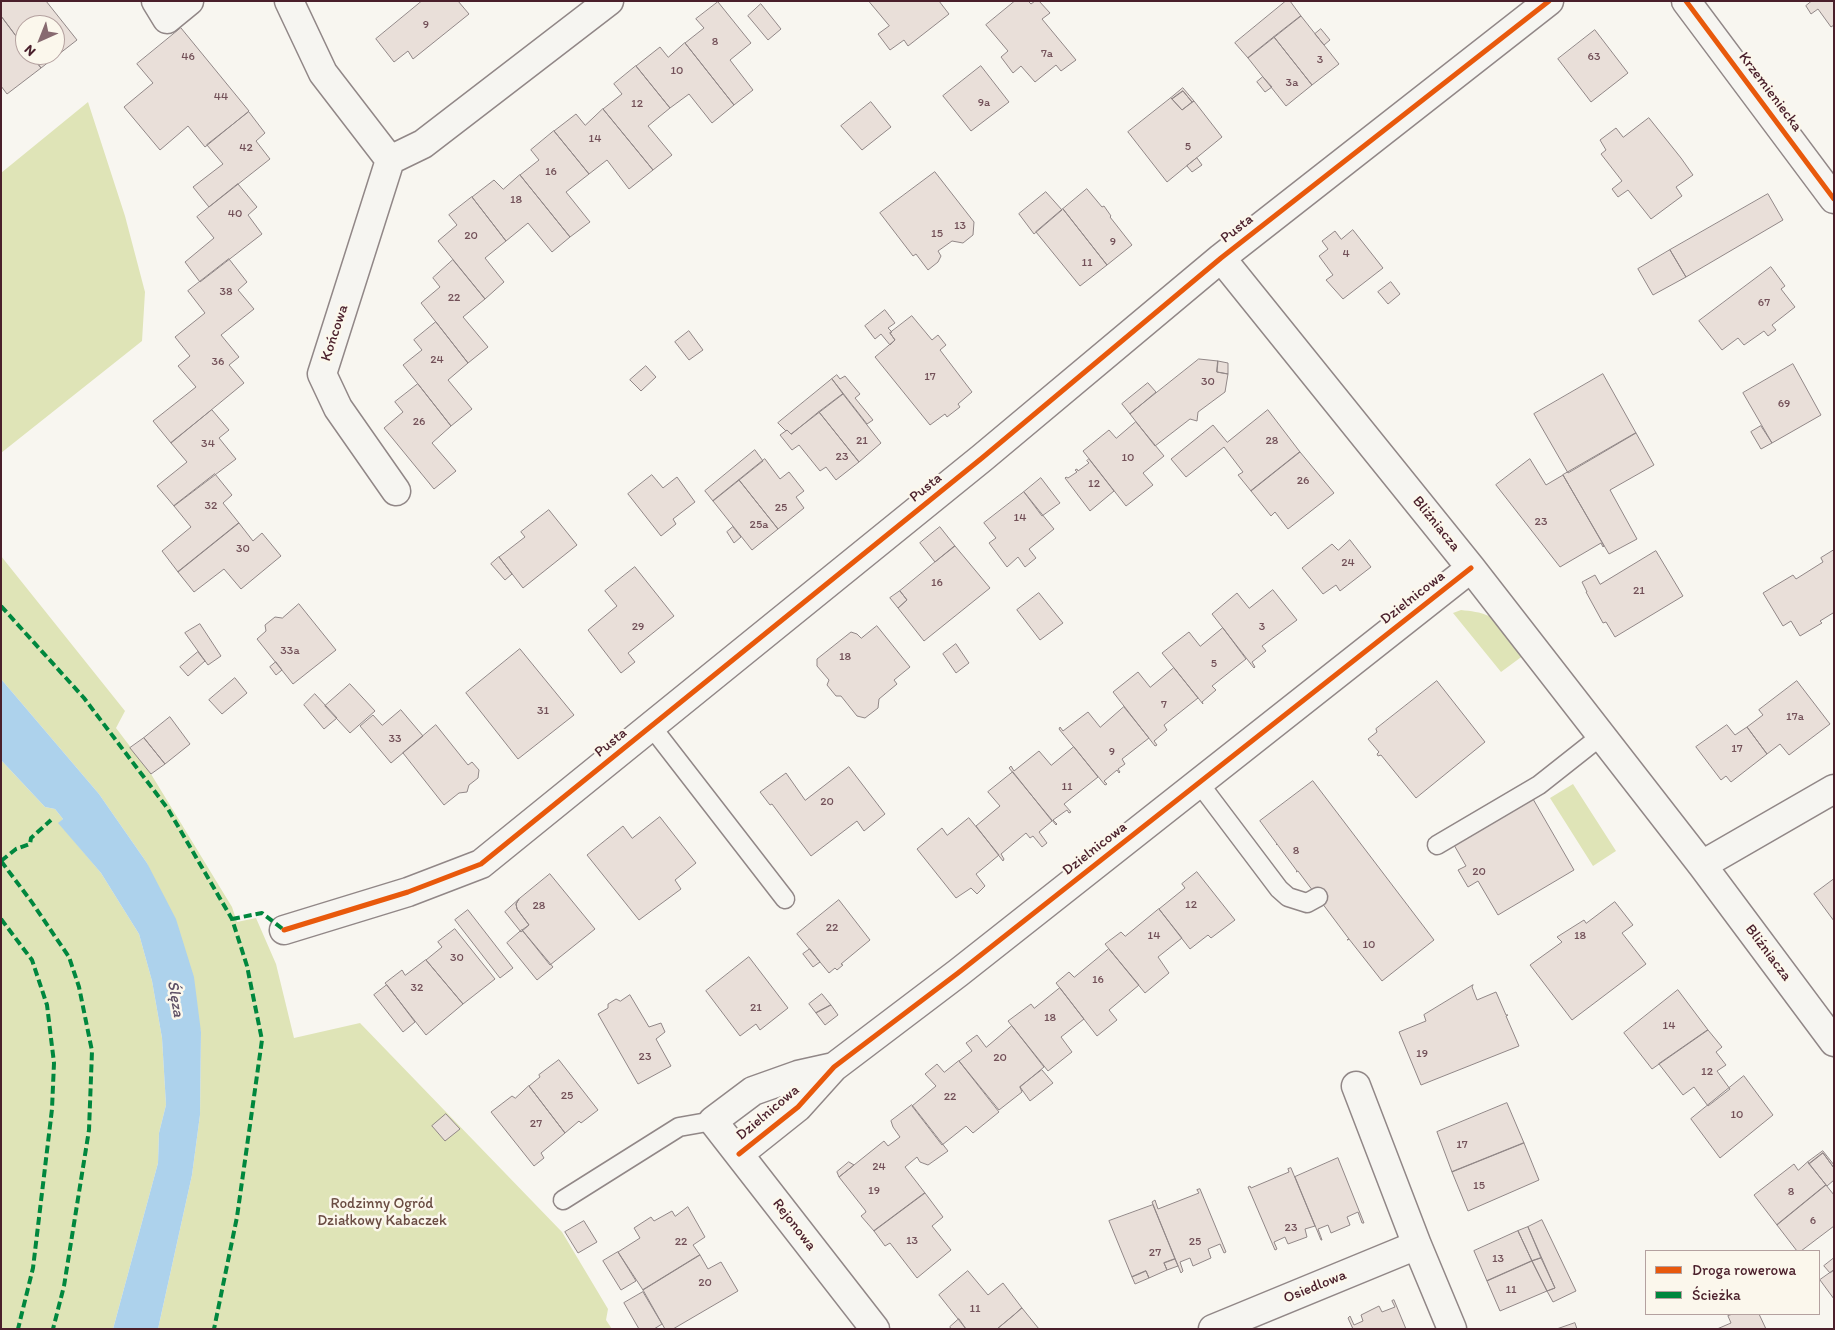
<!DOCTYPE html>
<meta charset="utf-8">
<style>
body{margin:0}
#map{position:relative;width:1835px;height:1330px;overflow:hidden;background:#f8f6f0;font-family:Itim,sans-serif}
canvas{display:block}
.frame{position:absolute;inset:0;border:2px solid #4a1f2b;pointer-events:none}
.legend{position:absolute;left:1645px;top:1250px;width:175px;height:65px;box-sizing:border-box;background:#fbf7ec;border:1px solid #b4a19f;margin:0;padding:6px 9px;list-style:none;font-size:15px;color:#4a1f2b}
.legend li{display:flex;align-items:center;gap:10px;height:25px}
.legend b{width:25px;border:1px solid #b4a19f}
.north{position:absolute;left:15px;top:15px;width:50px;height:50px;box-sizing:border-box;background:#fbf7ec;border:1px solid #b4a19f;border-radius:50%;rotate:224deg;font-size:14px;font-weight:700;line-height:20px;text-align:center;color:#4a1f2b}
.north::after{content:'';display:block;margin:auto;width:18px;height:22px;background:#876a70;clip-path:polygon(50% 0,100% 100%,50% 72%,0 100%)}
</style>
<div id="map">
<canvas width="1835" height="1330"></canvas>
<div class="frame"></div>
<ul class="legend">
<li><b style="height:6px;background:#e8590c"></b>Droga rowerowa</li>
<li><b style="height:6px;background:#00873e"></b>Ścieżka</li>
</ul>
<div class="north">N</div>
</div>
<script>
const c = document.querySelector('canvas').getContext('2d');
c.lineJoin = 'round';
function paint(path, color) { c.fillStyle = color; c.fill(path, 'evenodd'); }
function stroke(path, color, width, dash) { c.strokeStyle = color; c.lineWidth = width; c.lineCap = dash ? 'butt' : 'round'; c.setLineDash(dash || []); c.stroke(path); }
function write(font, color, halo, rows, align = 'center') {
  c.font = font + ' Itim,sans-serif'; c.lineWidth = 5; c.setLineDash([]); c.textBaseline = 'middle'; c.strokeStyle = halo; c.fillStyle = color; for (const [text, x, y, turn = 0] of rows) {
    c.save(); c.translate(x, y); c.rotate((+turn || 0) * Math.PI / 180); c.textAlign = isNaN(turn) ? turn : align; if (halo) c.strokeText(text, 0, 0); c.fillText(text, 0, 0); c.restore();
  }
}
const green = new Path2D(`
 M88,102L125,216L145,292L142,341L1,453V173Z
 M1,556L125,711L116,728L151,774L232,907L237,922L256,918L276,964L294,1038L360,1023L562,1232L608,1309L606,1320L612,1329H158L192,1175L200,1115L201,1032L147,863L99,794L1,679Z
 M1461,610C1471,611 1480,612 1489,616C1503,624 1514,643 1524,655L1501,672L1453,613Z
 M1,760L45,807L55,809L63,819L59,823L101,873L139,934L152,981L162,1038L166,1105L159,1133L158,1163L113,1329H1Z
 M1573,784L1616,851L1593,866L1550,798Z`);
const water = new Path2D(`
 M1,679L99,794L147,863L176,919L194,977L201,1032L200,1115L192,1175L158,1329H113L158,1163L159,1133L166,1105L162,1038L152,981L139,934L101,873L58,823L63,819L55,809L45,807L1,760Z`);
const building = new Path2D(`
 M1,1H46L77,40L41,68L31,55H55V25H25V48L1,16Z
 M422,1H458L469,14L413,59L408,51L394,62L376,39Z
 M869,1H939L949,14L908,46L904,40L890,50L878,34L889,26Z
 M1015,1H1028L1031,4L1035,1H1039L1050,13L1042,19L1076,60L1061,71L1056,65L1035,82L1021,66L1013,73L1001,57L1008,51L986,25Z
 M1286,1H1290L1301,16L1248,58L1235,43Z
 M1812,1H1834V25L1831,27L1818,9L1811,14L1806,6Z
 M718,2L751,43L730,60L753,90L734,105L685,43L704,28L696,19Z
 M761,4L781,29L768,40L748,16Z
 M1,16L25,48V55H31L41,68L7,94L1,86Z
 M1301,16L1339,64L1312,85L1274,37Z
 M181,28L249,111L205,147L188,126L160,150L124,107L153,83L137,64Z
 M1321,29L1330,40L1324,45L1315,34Z
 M1595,30L1628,73L1591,102L1558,59Z
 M1274,37L1312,85L1286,106L1248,58Z
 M685,43L734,105L712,123L689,94L670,108L636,66L660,47L668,57Z
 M636,66L670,108L648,126L672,155L653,170L603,109L622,94L614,84Z
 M981,66L1009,102L971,131L943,96Z
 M1263,77L1272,87L1265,92L1257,82Z
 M1183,88L1194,101L1192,102L1183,91L1172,99L1171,98Z
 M1183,91L1192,102L1182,110L1172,99Z
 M1171,98L1182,110L1194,101L1222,137L1167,182L1128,132Z
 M871,102L891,127L862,150L841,126Z
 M603,109L653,170L629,189L607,160L589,174L554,131L576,114L585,125Z
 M249,112L265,133L256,141L270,159L209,207L193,187L223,164L207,145Z
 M1649,118L1681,158L1693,175L1676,187L1682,196L1651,219L1628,190L1618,197L1612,189L1622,181L1601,154L1606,150L1600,140L1616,128L1623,137Z
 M554,131L589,174L566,192L590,222L570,237L520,175L539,160L531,150Z
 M1197,158L1202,165L1192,172L1187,166Z
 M935,172L974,222L973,235L963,243L952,241L938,251L941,256L938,262L928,270L916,254L913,256L880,213Z
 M520,175L570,237L552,252L528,223L506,241L472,197L494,180L503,189Z
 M238,184L257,207L248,215L262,234L200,282L185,262L214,238L197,217Z
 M1087,189L1102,207L1104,206L1111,216L1110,217L1132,245L1107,265L1063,209Z
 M1046,192L1062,210L1034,234L1019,214Z
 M1768,194L1783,220L1686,277L1670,250Z
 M472,197L506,241L485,258L504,282L485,299L438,241L457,225L449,215Z
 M1063,209L1107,265L1080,286L1036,232Z
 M1353,230L1383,268L1343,299L1326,280L1333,275L1319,256L1328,249L1322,241L1335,231L1341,239Z
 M1670,250L1686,277L1653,295L1638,269Z
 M229,259L247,282L238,290L254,309L221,335L239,357L229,365L244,383L171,443L153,421L196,387L178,366L190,356L175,337L205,313L188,291Z
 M453,260L485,299L463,317L488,347L468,363L421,303L440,287L433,278Z
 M1771,267L1785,286L1781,289L1795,307L1772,325L1776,330L1768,336L1764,331L1744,345L1738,338L1722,350L1699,321Z
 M1391,282L1400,294L1388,304L1378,292Z
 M885,310L895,323L888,328L892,332L890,333L895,340L890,345L881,334L875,339L865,326Z
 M912,316L932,340L938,335L946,345L940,350L972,392L958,404L960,407L947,417L945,414L930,425L875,357L895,340L890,333Z
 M436,322L468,363L448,380L472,409L451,426L403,365L422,350L414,340Z
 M689,331L703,350L689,360L675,342Z
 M1199,359L1218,361L1217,372L1228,374L1225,392L1198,412L1197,421L1190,419L1155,446L1130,414Z
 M1218,361L1228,363V374L1217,372Z
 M1793,364L1821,415L1772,443L1743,393Z
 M646,366L656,377L641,391L630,380Z
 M1603,374L1636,433L1568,473L1534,414Z
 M837,375L840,379L845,376L860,394L855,398L873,420L867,424L832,379Z
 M832,379L843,394L791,434L787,430L786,431L778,423Z
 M1148,383L1156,392L1130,414L1122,404Z
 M418,384L451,426L432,443L456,471L434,489L384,428L403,412L395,402Z
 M843,394L881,443L859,462L819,412Z
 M212,410L229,430L219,438L236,459L174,506L157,486L187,462L171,443Z
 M1268,410L1300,452L1251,491L1238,475L1243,472L1224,447L1186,477L1171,459L1213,425L1227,442Z
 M819,412L859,462L836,480L826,467L820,471L799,445L792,450L780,435L787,430L791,434Z
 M1136,422L1164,456L1143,473L1153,485L1126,506L1083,451L1109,430L1116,438Z
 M1761,426L1772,443L1761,449L1751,432Z
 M1636,433L1654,465L1610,490L1637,539L1609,554L1563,475Z
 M755,450L763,461L713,501L705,491Z
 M1300,452L1334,493L1288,529L1275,512L1271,516L1251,491Z
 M765,459L780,479L789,472L804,491L796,497L804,508L778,529L739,480Z
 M1089,459L1114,491L1090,511L1065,478L1066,477L1068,478L1077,472L1075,470L1077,469L1078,471L1089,463L1087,461Z
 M1530,459L1546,485L1563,475L1604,546L1603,547L1601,543L1560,567L1496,485Z
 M215,474L232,495L223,503L239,523L178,572L162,551L191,527L174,506Z
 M652,475L663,488L677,477L695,502L673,519L676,524L661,536L628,494Z
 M1041,478L1060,503L1042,516L1024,492Z
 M739,480L778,529L752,550L713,501Z
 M1024,492L1054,529L1029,549L1036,558L1025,567L1018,557L1007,567L989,543L996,538L984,523Z
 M549,510L577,545L523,588L499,557L525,537L521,532Z
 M239,523L253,541L262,533L281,556L241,589L224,569L194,592L178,572Z
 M733,527L741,537L734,543L727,532Z
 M940,527L955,546L935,562L920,543Z
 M1350,540L1371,567L1340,591L1336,585L1323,594L1302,568L1332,544L1338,550Z
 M955,546L990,588L924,641L898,608L907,600L900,591Z
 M1834,550V614L1833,613L1820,621L1822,623L1800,636L1791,621L1783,626L1763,593L1793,575L1796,579L1823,562L1821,558Z
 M1656,551L1683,596L1615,637L1606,622L1603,623L1586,592H1587L1582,582L1595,575L1600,584Z
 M499,557L512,574L505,580L491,564Z
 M635,567L674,616L628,653L635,662L621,673L588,630L617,606L605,591Z
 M1273,590L1297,620L1262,646L1266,651L1252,662L1255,667L1254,668L1212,614L1237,593L1249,608Z
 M900,591L907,600L898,608L890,598Z
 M1039,593L1063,623L1040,640L1017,610Z
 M299,604L336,650L293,684L257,639L266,631L265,625L275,617L282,618Z
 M200,624L221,656L208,665L185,633Z
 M877,626L910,667L894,680L897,684L879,699L878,708L865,718L857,716L841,696H836L827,685L829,680L817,666V659L851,632L857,634L861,638Z
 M1223,628L1246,659L1212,686L1216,690L1202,702L1203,704L1162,653L1189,632L1200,646Z
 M956,644L969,663L956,673L943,654Z
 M520,649L574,715L518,759L466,693Z
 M198,652L205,661L188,676L180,667Z
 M276,662L282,670L276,675L270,667Z
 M1174,668L1198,698L1164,725L1167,730L1154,741L1157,745L1155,746L1113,692L1138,672L1150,687Z
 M235,678L247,693L222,714L209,700Z
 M1437,681L1485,742L1416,798L1381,755L1378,756L1377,754L1379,752L1368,739L1377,732L1376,729Z
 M1797,681L1830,724L1789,755L1780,744L1767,754L1747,727L1763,715L1759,710Z
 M350,684L375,711L350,733L325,706Z
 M315,694L337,718L324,729L304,705Z
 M1124,707L1149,738L1122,759L1125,764L1118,769L1120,772L1119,773L1117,770L1104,781L1107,784L1105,785L1059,729L1060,727L1063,731L1088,712L1100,727Z
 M401,710L423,736L391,763L360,726L373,715L382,725Z
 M170,717L190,744L165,764L144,738Z
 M436,725L468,765L472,762L479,770L478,778L469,785L467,792L459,793L444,805L403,753Z
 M1727,725L1735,735L1747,727L1767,754L1731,782L1726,776L1721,780L1696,747Z
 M144,738L165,764L151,774L130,748Z
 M1074,747L1098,777L1064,804L1071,812L1069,813L1067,810L1053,820L1057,824L1056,825L1009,768L1011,766L1014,771L1039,751L1051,765Z
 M849,767L885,814L864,831L857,821L811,856L772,804L770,805L760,792L786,773L805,800Z
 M1013,772L1052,821L1039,832L1047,843L1042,847L1033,836L1030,838L1026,833L1001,854L1004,859L1003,861L976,826L1000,806L988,792Z
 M1313,781L1434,940L1382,981L1349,939L1347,940L1349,939L1298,871L1296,872L1297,871L1277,844L1276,845L1277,844L1260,821Z
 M1533,799L1574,870L1498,915L1478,881L1468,887L1458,870L1466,866L1454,845Z
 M660,817L696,863L675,880L681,889L639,920L587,855L623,826L632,838Z
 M969,818L999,855L976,874L985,886L977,894L971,888L956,898L917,849L942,828L947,835Z
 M1197,872L1235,920L1211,938L1208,935L1190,949L1159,909L1185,888L1182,884Z
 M550,874L595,929L550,965L522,930L529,925L517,909L516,904L519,899Z
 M1834,879V921L1814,894Z
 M519,899L516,904L517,909L529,925L521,932L505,912Z
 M839,900L870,940L841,964L843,965L837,970L835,968L829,973L797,934Z
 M1615,902L1633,925L1622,933L1646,964L1572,1020L1530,965L1562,942L1557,937L1584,920L1586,923Z
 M1159,909L1182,938L1158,957L1169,973L1145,993L1105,944L1121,932L1125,936Z
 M468,910L513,968L500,978L455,920Z
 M455,929L495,979L463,1004L426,960L442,947L438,942Z
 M522,930L553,967L537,980L507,943Z
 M810,949L820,962L813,967L803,954Z
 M1109,949L1139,985L1109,1010L1117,1020L1097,1036L1056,983L1069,972L1074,977Z
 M749,957L788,1008L760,1030L756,1024L740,1036L706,991Z
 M426,960L463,1004L426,1035L385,983L402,970L405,975Z
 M387,985L415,1022L403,1032L374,995Z
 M1473,985L1472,987L1477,1000L1496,992L1506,1015H1508L1506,1016L1519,1046L1421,1085L1399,1032L1426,1021L1424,1015Z
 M1060,988L1084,1019L1061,1037L1072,1052L1048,1071L1008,1021L1031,1004L1034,1008Z
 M1678,990L1708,1030L1652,1069L1624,1033Z
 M822,994L831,1005L816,1013L809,1004Z
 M630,995L649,1027L661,1023L665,1032L656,1039L671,1066L638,1084L598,1014L608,1008V1004L616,999L620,1001Z
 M831,1005L838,1015L825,1025L816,1013Z
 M1012,1026L1044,1067L1020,1087L1022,1092L999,1110L959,1061L972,1051L966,1043L977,1035L986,1047Z
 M1708,1030L1722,1047L1716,1052L1726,1065L1717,1071L1730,1089L1708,1106L1694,1087L1683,1095L1659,1064Z
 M559,1060L598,1110L581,1123L579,1121L565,1133L529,1086L540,1077L539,1075Z
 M959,1061L999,1112L973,1133L966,1126L942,1145L912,1106L936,1086L925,1074L937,1064L944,1072Z
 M1042,1070L1053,1083L1030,1101L1020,1087Z
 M1744,1076L1773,1115L1720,1158L1691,1119Z
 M529,1086L565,1133L541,1153L544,1158L534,1166L491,1112L512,1096L515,1098Z
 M1507,1103L1524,1143L1452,1172L1437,1132Z
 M912,1105L948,1151L928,1165L920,1162L917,1157L905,1167L925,1193L874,1231L861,1216L866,1212L865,1210L839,1177L884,1141L888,1146L900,1137L893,1127L891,1121Z
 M446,1114L460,1129L445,1141L432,1126Z
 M1524,1143L1539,1180L1468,1211L1452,1172Z
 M1823,1151L1834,1165V1168L1823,1153L1809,1164L1808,1162Z
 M1823,1153L1834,1168V1180L1827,1186L1809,1164Z
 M1338,1158L1364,1223H1362L1358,1212L1347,1217L1350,1225L1331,1233L1328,1225L1318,1229L1322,1240H1321L1295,1177Z
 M849,1162L854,1165L839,1177L837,1172Z
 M1808,1162L1826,1185L1777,1225L1754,1195L1794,1164L1798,1170Z
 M1291,1168L1315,1226L1305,1229L1307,1237L1288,1244L1285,1237L1274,1242L1277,1249L1275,1250L1248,1187L1250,1186L1251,1188L1289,1172L1288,1169Z
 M1826,1185L1834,1195V1226L1801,1251H1797L1777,1225Z
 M1200,1189L1226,1252L1224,1253L1220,1244L1208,1249L1211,1258L1193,1266L1190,1258L1180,1262L1183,1271L1181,1273L1152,1202L1155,1200L1158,1209L1199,1193L1197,1190Z
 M925,1193L943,1217L932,1226L951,1250L917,1278L890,1243L885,1246L874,1231Z
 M1153,1205L1175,1259L1164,1263L1167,1270L1149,1278L1146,1271L1132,1277L1109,1221Z
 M688,1207L705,1237L693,1245L700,1255L643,1290L618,1252L640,1238L634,1228L651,1217L654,1221L672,1211L675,1216Z
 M1542,1220L1576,1291L1553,1302L1547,1291L1555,1288L1528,1227Z
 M584,1221L597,1242L578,1253L565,1232Z
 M1528,1227L1541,1258L1532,1261L1518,1231Z
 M1518,1231L1532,1261L1487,1281L1474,1251Z
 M618,1252L636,1281L621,1290L603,1261Z
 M700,1255L708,1269L721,1262L738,1291L673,1329H665L643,1290Z
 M1541,1258L1555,1288L1547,1291L1532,1261Z
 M1834,1258V1270L1830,1273L1824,1266Z
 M1175,1259L1178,1266L1167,1270L1164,1263Z
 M1532,1261L1547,1291L1500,1311L1487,1281Z
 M1834,1270V1299L1820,1280Z
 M968,1271L988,1295L1003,1283L1022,1308L997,1329H966L939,1295Z
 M1146,1271L1149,1278L1135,1284L1132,1277Z
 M643,1292L662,1324L654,1329H639L624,1303Z
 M1394,1300L1406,1329H1353L1348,1318L1350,1316L1354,1325L1363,1321L1361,1315L1379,1306L1382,1312L1395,1307L1392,1301Z
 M1022,1308L1039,1329H997L1014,1315Z
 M1733,1314H1759L1766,1329H1717L1731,1323L1728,1316Z
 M959,1319L966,1329H951L950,1327Z
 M1575,1323L1577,1329H1557Z`);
const service = new Path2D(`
 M651,726L785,899
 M1199,783L1279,889L1288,897L1307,903L1318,897
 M1437,845L1539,785L1601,736
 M563,1200L679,1127L713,1121`);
const minor = new Path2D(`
 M156,1L167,19L189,1
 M289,1L323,73L390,160
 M1221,258L1471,568L1702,865L1834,789
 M396,491L338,408L322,374L390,160L423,144L609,1
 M1702,865L1834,1042
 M284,930L408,892L481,864L982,458L1221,258L1549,1
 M834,1067L798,1075L753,1091L713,1121L875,1329
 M1356,1086L1417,1245L1452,1329
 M739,1154L798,1107L834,1067L958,973L1471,568
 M1213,1329L1417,1245`);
const tertiary = new Path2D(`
 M1686,1L1834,199`);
const quiet = new Path2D(`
 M1,606L84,698L168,809L232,919L247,966L262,1040L237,1217L214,1329
 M1,861L31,901L69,957L79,987L92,1051L89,1130L64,1286L53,1329
 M1,861L16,849L30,844L31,838L51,820
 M1,919L32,960L47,1005L54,1063L52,1109L33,1268L18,1329
 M232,919L262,913L284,930`);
const cycleway = new Path2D(`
 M1686,1L1834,199
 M284,930L408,892L481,864L982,458L1221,258L1549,1
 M739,1154L798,1107L834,1067L958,973L1471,568`);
const numberNames = [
 ["9",426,25],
 ["8",715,42],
 ["7a",1047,54],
 ["46",188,57],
 ["63",1594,57],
 ["3",1320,60],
 ["10",677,71],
 ["3a",1292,83],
 ["44",221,97],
 ["9a",984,103],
 ["12",637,104],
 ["14",595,139],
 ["5",1188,147],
 ["42",246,148],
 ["16",551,172],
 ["18",516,200],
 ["40",235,214],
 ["13",960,226],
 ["15",937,234],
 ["20",471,236],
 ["9",1113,242],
 ["4",1346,254],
 ["11",1087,263],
 ["38",226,292],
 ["22",454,298],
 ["67",1764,303],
 ["24",437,360],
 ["36",218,362],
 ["17",930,377],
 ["30",1208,382],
 ["69",1784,404],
 ["26",419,422],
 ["21",862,441],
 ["28",1272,441],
 ["34",208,444],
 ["23",842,457],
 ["10",1128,458],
 ["26",1303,481],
 ["12",1094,484],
 ["32",211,506],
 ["25",781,508],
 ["14",1020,518],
 ["23",1541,522],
 ["25a",759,525],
 ["30",243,549],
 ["24",1348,563],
 ["16",937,583],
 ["21",1639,591],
 ["29",638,627],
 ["3",1262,627],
 ["33a",290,651],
 ["18",845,657],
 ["5",1214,664],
 ["7",1164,705],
 ["31",543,711],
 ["17a",1795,717],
 ["33",395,739],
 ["17",1737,749],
 ["9",1112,752],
 ["11",1067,787],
 ["20",827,802],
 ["8",1296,851],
 ["20",1479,872],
 ["12",1191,905],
 ["28",539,906],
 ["22",832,928],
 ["14",1154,936],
 ["18",1580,936],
 ["10",1369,945],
 ["30",457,958],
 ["16",1098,980],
 ["32",417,988],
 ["21",756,1008],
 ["18",1050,1018],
 ["14",1669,1026],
 ["19",1422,1054],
 ["23",645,1057],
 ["20",1000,1058],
 ["12",1707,1072],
 ["25",567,1096],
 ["22",950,1097],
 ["10",1737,1115],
 ["27",536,1124],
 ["17",1462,1145],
 ["24",879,1167],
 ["15",1479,1186],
 ["19",874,1191],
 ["8",1791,1192],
 ["6",1813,1221],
 ["23",1291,1228],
 ["13",912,1241],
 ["22",681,1242],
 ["25",1195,1242],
 ["27",1155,1253],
 ["13",1498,1259],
 ["20",705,1283],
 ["11",1511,1290],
 ["11",975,1309]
];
const streetNames = [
 ["Krzemieniecka",1770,92,53],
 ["Pusta",1237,229,-38],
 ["Końcowa",335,333,-72],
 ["Pusta",926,488,-39],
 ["Bliźniacza",1436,524,51],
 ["Dzielnicowa",1413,598,-38],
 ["Pusta",611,743,-39],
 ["Dzielnicowa",1095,849,-38],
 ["Bliźniacza",1768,953,53],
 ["Dzielnicowa",768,1113,-40],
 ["Rejonowa",794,1225,52],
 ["Osiedlowa",1315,1287,-22]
];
const parkNames = [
 ["Rodzinny Ogród",382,1204],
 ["Działkowy Kabaczek",382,1221]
];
const waterNames = [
 ["Ślęza",175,999,80]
];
paint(green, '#dfe4b7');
paint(water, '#add2ec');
paint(building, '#e9dfd9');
stroke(building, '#918787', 1);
stroke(service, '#918787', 21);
stroke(minor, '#918787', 31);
stroke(tertiary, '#918787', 31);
stroke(service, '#f6f5f1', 18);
stroke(minor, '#f6f5f1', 28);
stroke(tertiary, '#f6f5f1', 28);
stroke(quiet, '#00873e', 4, [8, 4]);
stroke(cycleway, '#e8590c', 5);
write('12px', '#725058', null, numberNames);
write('15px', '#4a1f2b', '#fbf7ec', streetNames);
write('15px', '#6a4c42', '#fbf7ec', parkNames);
write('italic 16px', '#5e5065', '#fbf7ec', waterNames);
</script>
